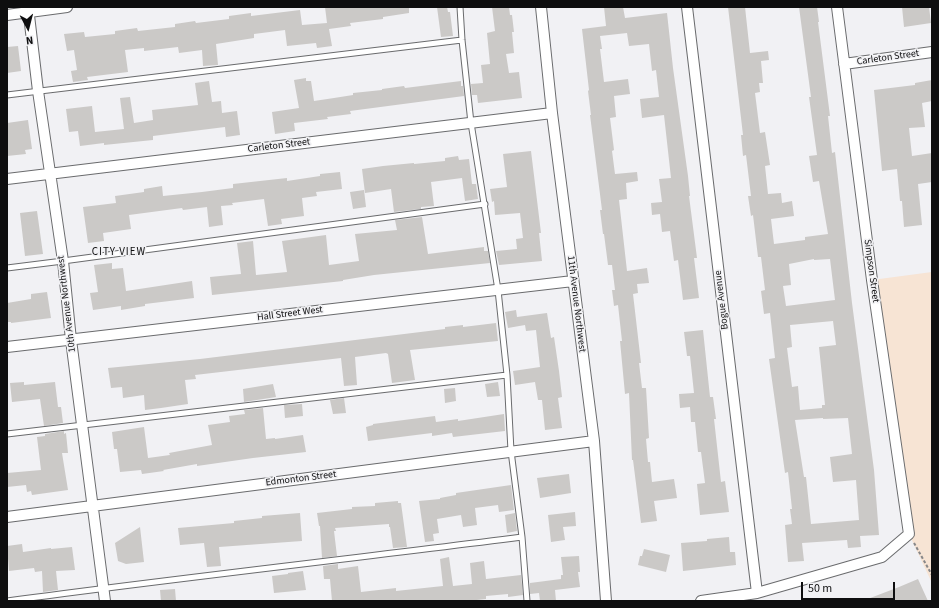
<!DOCTYPE html>
<style>
body{margin:0}
#map{position:relative;width:939px;height:608px;overflow:hidden;background:#f1f1f4;font-family:"Source Sans 3",sans-serif}
canvas{display:block}
.frame{position:absolute;inset:0;border:8px solid #0e0e0f;pointer-events:none}
.north{position:absolute;left:8px;top:8px;width:40px;height:40px;-webkit-text-stroke:3px #f1f1f4;paint-order:stroke;rotate:173deg;font-size:11px;font-weight:700;line-height:16px;text-align:center;color:#0e0e0f}
.north::after{content:'';display:block;margin:auto;width:14px;height:18px;background:#0e0e0f;clip-path:polygon(50% 0,100% 100%,50% 72%,0 100%)}
.scale{position:absolute;left:801px;top:582px;width:94px;height:18px;box-sizing:border-box;border:2px solid #0e0e0f;border-top:0;padding-left:5px;font-size:12px;line-height:14px;white-space:nowrap;color:#0e0e0f;-webkit-text-stroke:3px #f1f1f4;paint-order:stroke}
</style>
<div id="map">
<canvas width="939" height="608"></canvas>
<div class="frame"></div>
<div class="north">N</div>
<div class="scale">50 m</div>
</div>
<script>
const c = document.querySelector('canvas').getContext('2d');
c.lineJoin = 'round';
function paint(path, color) { c.fillStyle = color; c.fill(path, 'evenodd'); }
function stroke(path, color, width, dash) { c.strokeStyle = color; c.lineWidth = width; c.lineCap = dash ? 'butt' : 'round'; c.setLineDash(dash || []); c.stroke(path); }
function write(font, color, halo, rows, align = 'center') {
  c.font = font + ' "Source Sans 3",sans-serif'; c.lineWidth = 3; c.setLineDash([]); c.textBaseline = 'middle'; c.strokeStyle = halo; c.fillStyle = color; for (const [text, x, y, turn = 0] of rows) {
    c.save(); c.translate(x, y); c.rotate((+turn || 0) * Math.PI / 180); c.textAlign = isNaN(turn) ? turn : align; if (halo) c.strokeText(text, 0, 0); c.fillText(text, 0, 0); c.restore();
  }
}
const education = new Path2D(`
 M932,272V583L909,534L872,280Z`);
const building = new Path2D(`
 M325,7H409V13L383,17V19L350,23L351,26L329,29L332,46L317,48L316,43L287,46L285,30L254,34V38L216,44L218,65L203,66L202,50L179,53L178,47L144,51V48L125,50L128,72L87,77L88,80L73,82L71,71L77,70L74,50L67,51L64,34L84,32L85,37L115,34V31L137,28L138,31L175,27V24L195,21L196,23L229,19V16L251,13V16L300,10L302,25L327,23Z
 M437,7H447L448,12H450L453,36L441,37Z
 M492,7H509L510,15H512L514,32H512L514,53L506,54L509,73L519,72L522,98L478,103L477,95H472L471,84L483,83L481,65L490,64L487,33L495,31Z
 M604,7H623L625,18L667,13L673,68L688,176L690,196H689L697,258H694L699,298L683,300L678,260L674,261L670,231L662,232L660,214L652,215L651,203L662,202L659,179L671,178L664,115L642,118L640,99L659,97L656,70L652,71L649,44L629,46L627,33L600,36L602,49H600L604,82L628,79L630,94L614,96L616,117L610,118L614,150L612,151L615,174L637,172L638,181L626,183L627,199L619,200L627,271L647,268L649,283L637,284L638,293L633,294L641,363H639L642,388H646L649,438L646,439L648,462H650L652,482L674,479L677,498L654,501L657,521L641,523L633,460H632L629,393L625,394L620,341H622L618,305L614,306L612,290H615L612,265H608L604,234H603L600,210H602L590,115H591L588,91L589,90L582,29L606,26Z
 M728,7H745L750,53L768,51L769,60L761,61L763,83H759L760,92L755,93L760,133L765,132L770,165L765,166L768,194L781,193L782,203L792,201L794,216L771,219L774,244L805,240V237L828,234L819,181L813,182L809,156L817,155L809,97H811L799,7H817L819,22H818L830,116H828L832,153L835,152L852,303L874,470L879,535L860,536L861,547L848,548L847,540L802,543L804,561L788,562L785,525L792,524L790,509H792L788,472L785,473L769,359L775,358L770,313L764,314L761,291L765,290L761,257H758L753,215L751,216L748,196H751L746,155L743,156L741,135H743ZM814,259V260L830,259L835,300L786,306L783,286L791,285L789,264ZM833,321L836,345L819,347L825,405H822V408L800,410L798,386L792,387L787,348L792,347L790,325ZM823,418V419L848,418L852,454L830,457L833,482L856,480L859,520L811,524L806,477H804L795,420Z
 M902,7H929L931,23L904,27Z
 M18,46L21,71L7,73V47Z
 M306,78V81H311L314,101L334,98L353,95V93L382,90V89L404,86L405,88L461,81V86H463L464,96L350,111L351,114L327,117L328,119L294,123L295,131L275,134L272,112L299,108L294,80Z
 M932,80V101L922,103L925,127L909,128L912,156L932,153V182L918,184L922,225L904,227L902,201H900L897,169L882,171L874,90L915,85V83Z
 M209,81L212,102L221,101L222,113L237,111L240,135L226,137L225,127L153,136V140L104,145V143L80,146L78,131L69,132L66,109L92,106L95,132L124,129L120,98L130,97L134,123L153,120L152,110L198,105L195,83Z
 M28,120L32,149L25,150L26,154L7,156V123Z
 M531,151L541,233H539L542,261L499,265L496,251L517,249L516,239L523,238L520,213L495,215L494,201L492,202L490,189L507,187L503,154Z
 M458,156L459,160L469,159L472,184H476L478,199L465,201L462,178L431,182L434,206L421,207V209L394,212L391,189L365,193L362,169L383,166L414,163V164L445,161V158Z
 M340,172L342,189L316,192L317,196L302,198L304,216L281,219L282,224L268,226L264,199L232,203L233,205L221,206L223,225L209,227L207,207L183,210L182,208L129,215L131,229L103,233L104,241L88,243L83,207L116,203L115,196L144,192V189L162,186L163,196L202,192L233,188V184L287,178V181L320,176V174Z
 M364,190L366,207L353,209L350,192Z
 M37,211L43,254L25,256L20,213Z
 M422,217L428,254L484,247V251H488L490,263L374,275L343,280V281L212,295L210,277L241,274L237,243L253,241L256,275L287,272L282,241L326,235L329,265L359,261L355,234L397,230L395,220Z
 M112,263V269L123,268L126,291L192,281L194,298L145,304V306L121,310V306L93,310L90,293L98,292L94,265Z
 M47,292L51,318L11,323V322H7V303L31,299V294Z
 M516,310L517,317L547,313L551,338L554,337L559,371L562,397L558,398L562,428L545,430L542,400H538L535,382L515,385L513,371L540,367L536,330L526,331L525,325L508,328L505,312Z
 M496,323L498,341L410,350L415,380L392,383L388,354L386,353L355,357L357,385L344,386L341,358L195,375L196,379L185,380L188,404L161,408L145,410L144,395L123,398L122,387L111,388L108,368L200,359L445,329V327L463,325V327Z
 M703,330L710,397H713L716,419H714L721,482L725,481L729,512L700,515L697,484L705,483L701,452H698L695,422H691L690,407L680,408L679,394L694,393L690,356H687L684,332Z
 M24,382V385L55,382L58,407H61L63,423L44,426L40,399L12,402L10,383Z
 M498,382L500,396L487,397L485,384Z
 M273,384L276,397L244,402L243,389Z
 M455,388L456,401L445,403L444,389Z
 M344,398L346,413L333,414L330,400Z
 M302,404L303,416L285,418L284,405Z
 M263,408L266,439L275,438V439L303,435L306,452L253,458L197,466V464L163,470L164,471L142,474L141,470L120,472L117,449H114L112,432L144,427L148,458L170,455L169,453L212,445L208,425L230,422L229,416L245,414L244,410Z
 M504,414L505,431L453,437L452,433L432,436V433L368,441L366,427L373,425V424L435,416L436,422L458,419V421Z
 M64,431V434L66,433L68,453H62L68,490L32,495L31,491L27,492L26,485L7,487V473L41,470L37,437L45,436V434Z
 M569,474L571,493L540,498L537,478Z
 M511,485L514,510L499,512L498,505L475,508L477,525L463,527L461,515L437,519L439,533L433,534L434,541L425,542L419,501L440,499V498L456,495V493Z
 M398,501V503H401L407,547L393,548L390,527H389V524L335,528L336,531H334L337,556L322,558L320,526H319L317,513L352,509V507L375,506V503Z
 M575,512L576,526L563,527L565,540L551,542L548,515Z
 M300,513L302,541L219,547L221,566L207,567L204,543L180,545L178,528L234,523V521L262,518V516Z
 M515,513L517,531L507,533L505,515Z
 M140,527L144,562L126,564L118,561L115,543Z
 M729,537L730,552H735L736,565L683,571L681,543L707,541V539Z
 M22,544L23,552L51,548V549L72,547L75,570L56,571L58,590L43,592L42,571L35,572L34,568L9,571L7,546Z
 M644,549L670,555L666,572L638,565L640,556H642Z
 M579,556L580,572H578L580,587L555,590L556,601H540L539,593L530,594V583L561,579V575H563L561,557Z
 M449,557L453,586L472,584L470,563L484,561L486,579L521,575L523,595L508,597V594L486,596V599L468,601H332L330,579H324L323,566L338,564V569L358,566L361,592L396,588V591L443,586L440,559Z
 M303,571L306,590L274,593L272,576L288,574V573Z
 M918,579L928,601H865V600L899,587Z
 M175,589L176,601H161L160,590Z`);
const path = new Path2D(`
 M914,543L932,575`);
const service = new Path2D(`
 M460,7L462,40L471,123L498,290L507,375L511,451L522,537L527,601
 M7,95L462,40
 M7,268L63,261L485,204
 M7,434L507,375
 M7,601C178,578 350,559 522,537`);
const minor = new Path2D(`
 M28,7L38,91L63,261L71,340L105,601
 M541,7L552,113L594,441L606,601
 M687,7L757,593
 M7,15L67,7
 M844,64L932,52
 M7,179L552,113
 M7,347L573,281
 M7,517L594,441
 M701,601L757,593L882,557L909,534L872,280L837,7`);
const streetNames = [
 ["Carleton Street",888,58,-8],
 ["Carleton Street",279,146,-7],
 ["Simpson Street",871,271,82],
 ["Bogue Avenue",722,300,-97],
 ["10th Avenue Northwest",67,304,-97],
 ["11th Avenue Northwest",576,304,83],
 ["Hall Street West",290,314,-7],
 ["Edmonton Street",301,479,-7]
];
const neighbourhoodNames = [
 ["CITY VIEW",119,253]
];
paint(education, '#f7e4d4');
paint(building, '#cbc9c7');
stroke(service, '#6a6b6d', 7);
stroke(minor, '#6a6b6d', 12);
stroke(path, '#878789', 2, [3, 2]);
stroke(service, '#fff', 5);
stroke(minor, '#fff', 10);
write('10px', '#0e0e0f', '#f1f1f4', streetNames);
c.letterSpacing = '1px';
write('11px', '#0e0e0f', '#f1f1f4', neighbourhoodNames);
c.letterSpacing = '0px';
</script>
